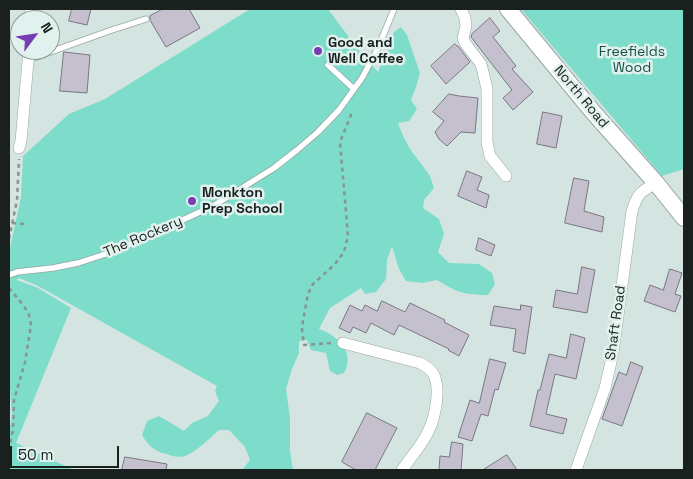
<!DOCTYPE html>
<style>
body{margin:0}
#map{position:relative;width:693px;height:479px;overflow:hidden;background:#d4e4e0;font-family:"Space Grotesk",sans-serif}
canvas{display:block}
.frame{position:absolute;inset:0;border:10px solid #19201e;pointer-events:none}
.north{position:absolute;left:10px;top:10px;width:50px;height:50px;box-sizing:border-box;background:#e1f2ee;border:1px solid #919e9b;border-radius:50%;rotate:59deg;font-size:14px;font-weight:700;line-height:20px;text-align:center;color:#19201e}
.north::after{content:'';display:block;margin:auto;width:18px;height:22px;background:#773db3;clip-path:polygon(50% 0,100% 100%,50% 72%,0 100%)}
.scale{position:absolute;left:10px;top:446px;width:109px;height:22px;box-sizing:border-box;border:2px solid #19201e;border-top:0;padding-left:6px;font-size:15px;line-height:18px;white-space:nowrap;color:#19201e;-webkit-text-stroke:4px #e1f2ee;paint-order:stroke}
</style>
<div id="map">
<canvas width="693" height="479"></canvas>
<div class="frame"></div>
<div class="north">N</div>
<div class="scale">50 m</div>
</div>
<script>
const c = document.querySelector('canvas').getContext('2d');
c.lineJoin = 'round';
function paint(path, color) { c.fillStyle = color; c.fill(path, 'evenodd'); }
function stroke(path, color, width, dash) { c.strokeStyle = color; c.lineWidth = width; c.lineCap = dash ? 'butt' : 'round'; c.setLineDash(dash || []); c.stroke(path); }
function write(font, color, halo, rows, align = 'center') {
  c.font = font + ' "Space Grotesk",sans-serif'; c.lineWidth = 5; c.setLineDash([]); c.textBaseline = 'middle'; c.strokeStyle = halo; c.fillStyle = color; for (const [text, x, y, turn = 0] of rows) {
    c.save(); c.translate(x, y); c.rotate((+turn || 0) * Math.PI / 180); c.textAlign = isNaN(turn) ? turn : align; if (halo) c.strokeText(text, 0, 0); c.fillText(text, 0, 0); c.restore();
  }
}
const green = new Path2D(`
 M250,9H328L360,52L378,72L394,32L401,27L407,35L420,73L416,87L411,100L417,109L409,121L398,123L403,136L410,149L430,176L434,188L424,200L423,208L439,219L444,234L438,252L449,263L479,264L492,273L495,284L488,295C464,295 456,292 437,280L422,283L406,281L399,269L392,246L387,260L386,279L376,292L365,294L361,288L330,308L319,329C337,335 356,352 344,373L337,375L330,371L326,353L311,350L307,340L299,341V353L292,369L286,389L290,418V451L293,470H242L250,460L245,447L229,430H219C211,437 195,453 185,456C178,458 172,456 166,454C155,452 148,445 142,435L147,421L159,416L184,431L192,423L208,416L219,401L215,391L217,386L38,286L19,278L15,281L17,280L38,288L71,308L16,443L74,470H9V432L12,416L9,376V253L21,197L23,156L69,114L105,99Z
 M521,9H684V169L662,176Z`);
const building = new Path2D(`
 M72,9H91L87,25L69,21Z
 M163,9H189L200,28L166,47L150,20V16Z
 M490,18L500,31L493,37L516,66L512,69L533,92L513,110L503,98L512,90L471,37L472,34Z
 M455,44L457,46H458L470,62L446,84L431,66Z
 M64,52L90,55L87,93L60,91Z
 M449,94L459,96L478,98L475,133L461,132L447,146L439,139L435,132L444,121L433,112Z
 M543,112L562,116L556,148L537,144Z
 M467,171L482,177L477,190L489,195L486,208L458,196Z
 M574,178L589,181L584,211L604,217L602,232L565,223Z
 M479,238L495,245L491,256L476,250Z
 M582,267L595,270L587,313L553,307L556,290L577,294Z
 M670,269L682,273L675,294L681,296L675,312L644,301L650,285L663,290Z
 M382,301L405,312L410,303L445,320L444,322L469,335L459,356L448,350L449,349L399,325L394,335L371,323L366,333L353,327L350,333L339,328L350,305L362,311L365,305L377,311Z
 M521,305L532,307L525,354L513,351L516,329L490,325L494,306L520,310Z
 M571,334L585,338L576,379L555,374L546,414L567,419L563,434L530,426L538,390H540L549,354L566,358Z
 M490,359L506,363L498,390L495,389L488,416L481,414L472,441L458,437L470,400L479,403Z
 M631,362L643,367L622,426L602,419L619,372L626,375Z
 M367,413L397,428L375,470H356L342,462Z
 M452,442L463,444L461,470H439L440,456L449,457Z
 M507,455L517,470H483Z
 M125,457L167,464L166,470H122Z`);
const path = new Path2D(`
 M12,223L24,224
 M9,239L17,200L19,159
 M9,288L24,306L29,315L31,325L25,362L14,400L13,430L9,448
 M331,343L304,345L302,329L303,321L307,299L311,286L335,264L344,252L348,236L340,142L353,110`);
const lane = new Path2D(`
 M28,60L109,31L146,19
 M328,65L354,89
 M9,275L17,272L53,268L78,263L115,251L213,206L274,168L297,150L318,132L339,110L362,78L378,48L394,9`);
const street = new Path2D(`
 M461,9L465,18L466,26L463,38L465,43L481,64L484,76L487,89V142L490,156L506,176
 M30,20L31,9
 M19,148L21,141L29,50
 M343,343L420,363C426,366 431,369 434,375C441,390 435,418 428,432C422,445 410,458 402,470
 M576,470L605,388L613,353L632,211C638,193 640,192 656,183`);
const secondary = new Path2D(`
 M508,9L593,112L656,183L684,218`);
const markers = [
 [318,51,5,"#773db3"],
 [192,201,5,"#773db3"]
];
const poiNames = [
 ["Good and",328,43],
 ["Well Coffee",328,59],
 ["Monkton",202,193],
 ["Prep School",202,209]
];
const parkNames = [
 ["Freefields",632,52],
 ["Wood",632,68]
];
const streetNames = [
 ["North Road",581,97,50],
 ["The Rockery",143,237,-23],
 ["Shaft Road",616,323,-82]
];
paint(green, '#7dddca');
paint(building, '#c5c0cd');
stroke(building, '#7a7682', 1);
stroke(lane, '#96a6a2', 7);
stroke(street, '#96a6a2', 12);
stroke(secondary, '#96a6a2', 18);
stroke(path, '#879490', 2.5, [4, 4]);
stroke(lane, '#fff', 5.5);
stroke(street, '#fff', 11);
stroke(secondary, '#fff', 16);
for (const [x, y, r, color] of markers) { const dot = new Path2D(); dot.arc(x, y, r, 0, 2 * Math.PI); c.fillStyle = color; c.fill(dot); stroke(dot, '#e1f2ee', 2); }
write('bold 14px', '#19201e', '#e1f2ee', poiNames, 'left');
write('14px', '#174e45', '#e1f2ee', parkNames);
write('14px', '#19201e', '#e1f2ee', streetNames);
</script>
